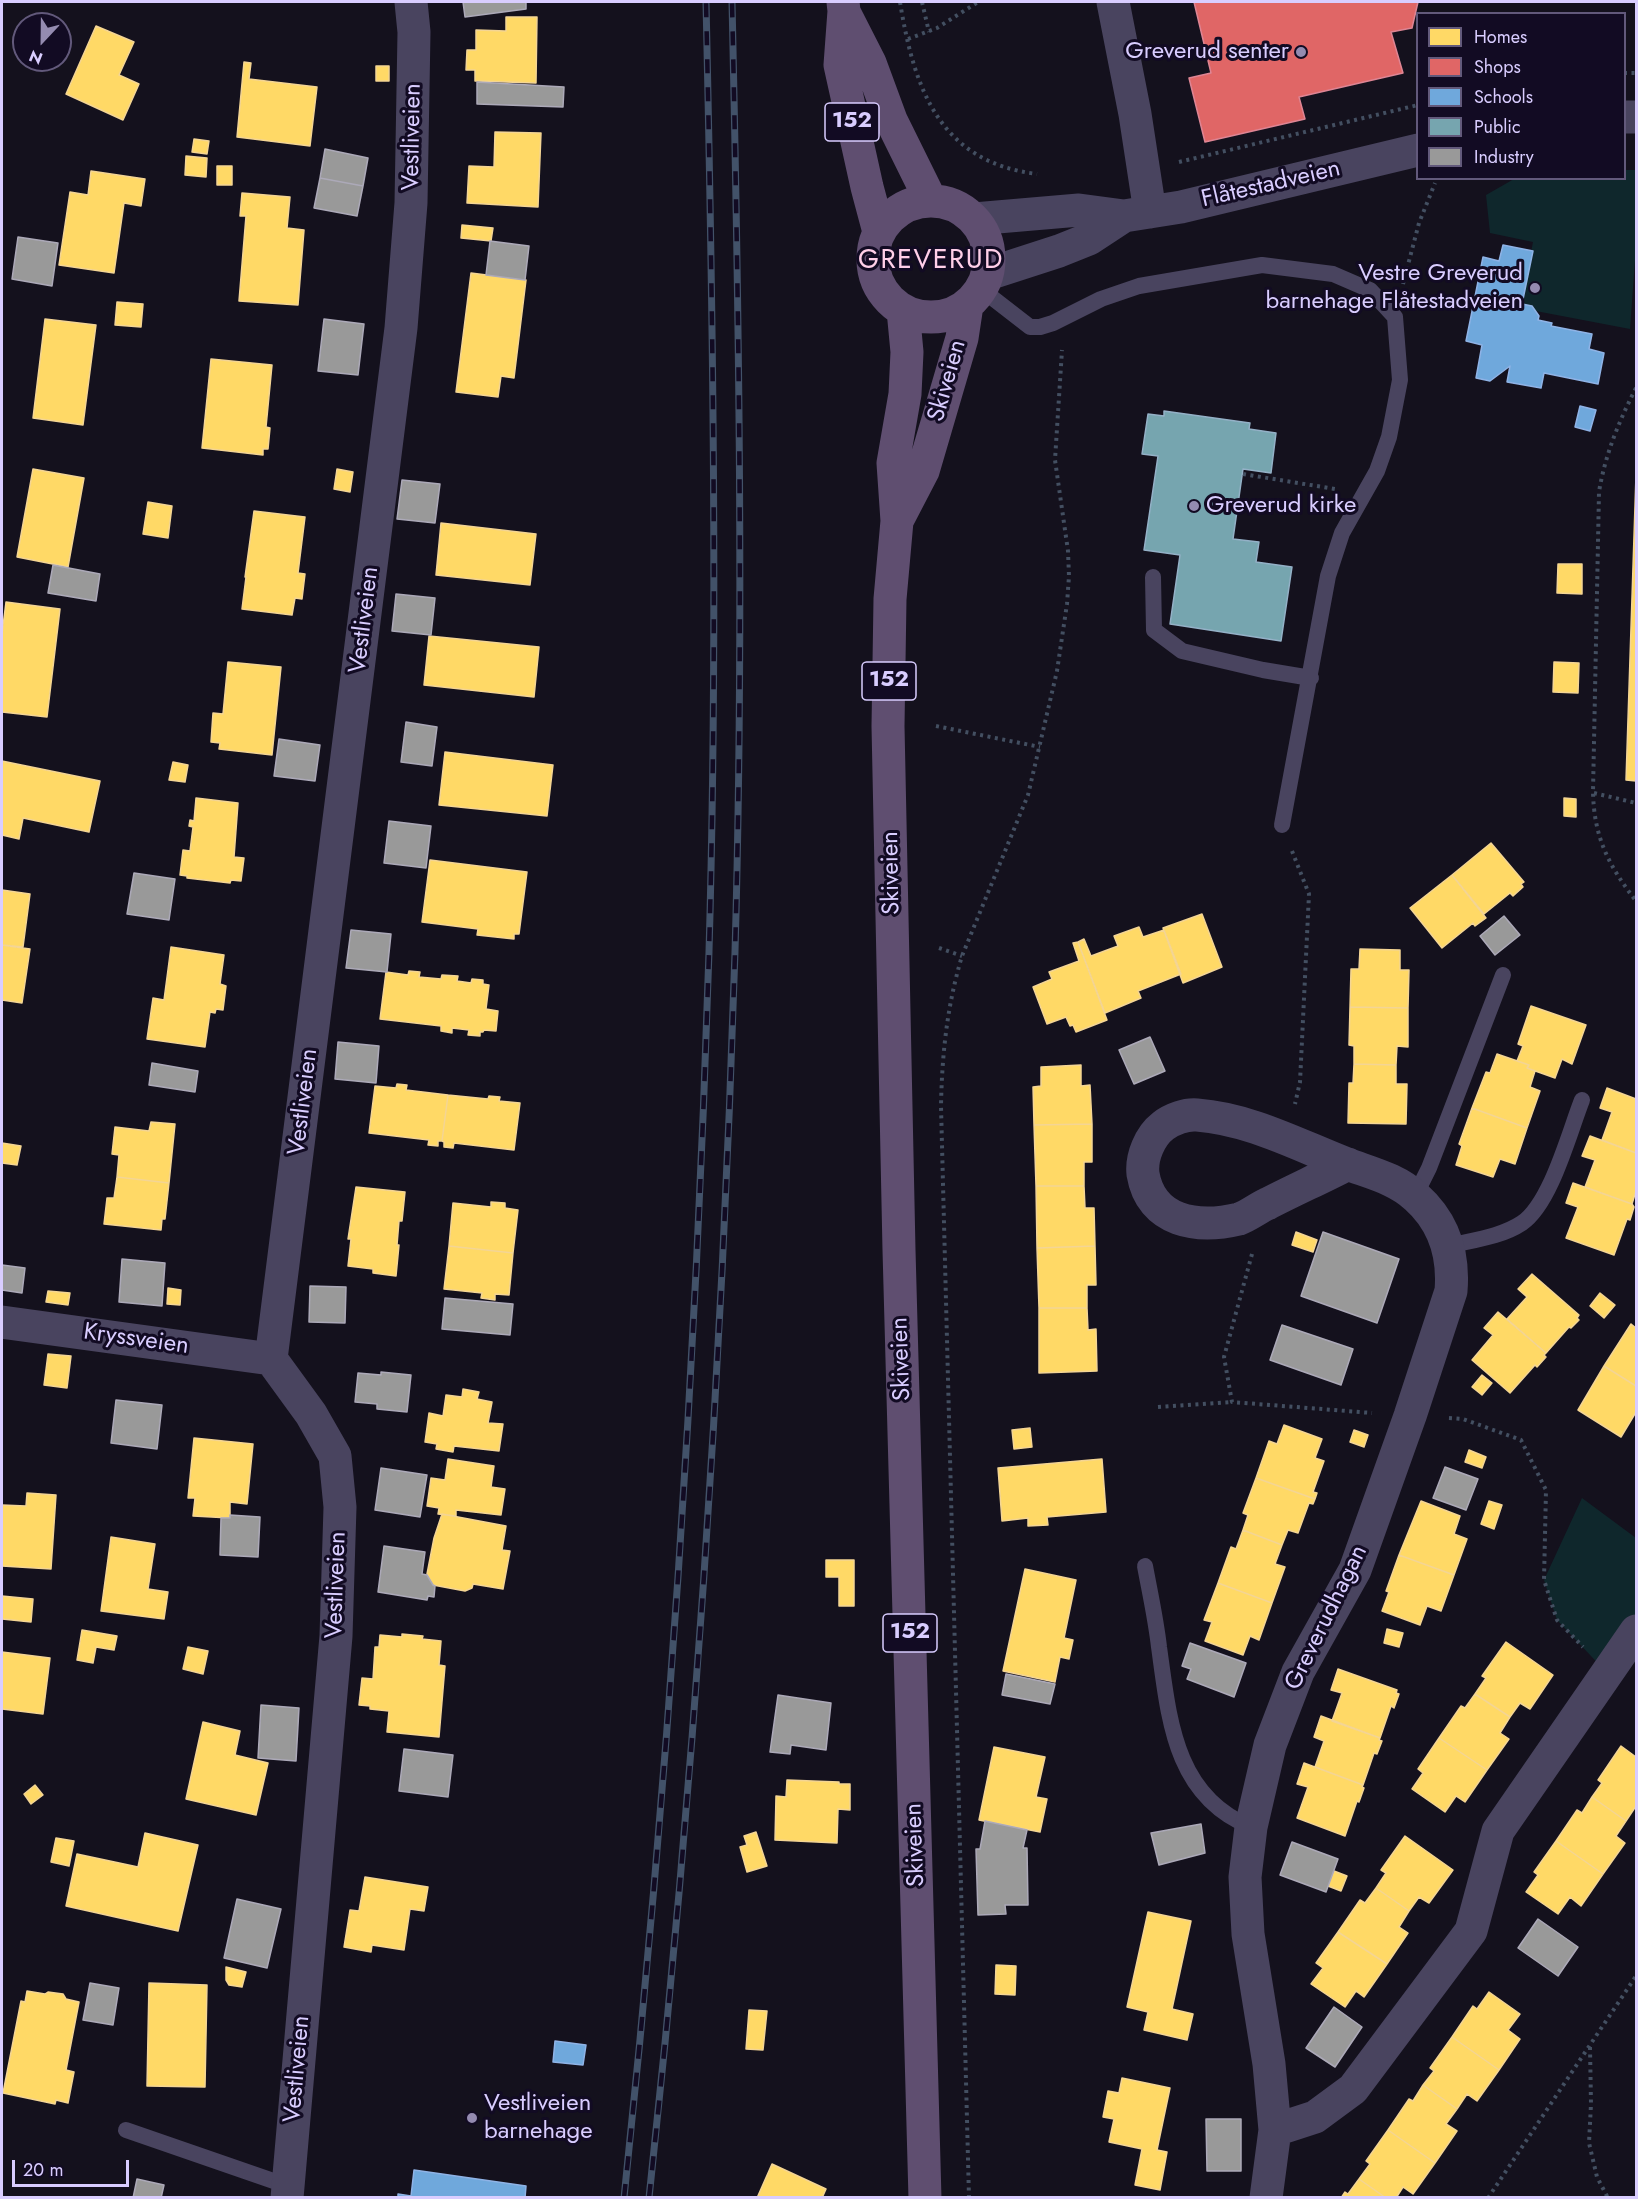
<!DOCTYPE html>
<meta charset="utf-8">
<style>
body{margin:0}
#map{position:relative;width:1638px;height:2199px;overflow:hidden;background:#14111d;font-family:Jost,sans-serif}
canvas{display:block}
.frame{position:absolute;inset:0;border:3px solid #d9cdff;pointer-events:none}
.legend{position:absolute;left:1416px;top:12px;width:210px;height:168px;box-sizing:border-box;background:#120b23;border:2px solid #62597b;margin:0;padding:8px 10px;list-style:none;font-size:18px;color:#d9cdff}
.legend li{display:flex;align-items:center;gap:12px;height:30px}
.legend b{width:30px;border:2px solid #62597b}
.north{position:absolute;left:12px;top:12px;width:60px;height:60px;box-sizing:border-box;background:#120b23;border:2px solid #62597b;border-radius:50%;rotate:202deg;font-size:16px;font-weight:700;line-height:24px;text-align:center;color:#d9cdff}
.north::after{content:'';display:block;margin:auto;width:21px;height:27px;background:#948bb0;clip-path:polygon(50% 0,100% 100%,50% 72%,0 100%)}
.scale{position:absolute;left:12px;top:2160px;width:117px;height:27px;box-sizing:border-box;border:3px solid #d9cdff;border-top:0;padding-left:8px;font-size:18px;line-height:21px;white-space:nowrap;color:#d9cdff;-webkit-text-stroke:4px #120b23;paint-order:stroke}
</style>
<div id="map">
<canvas width="1638" height="2199"></canvas>
<div class="frame"></div>
<ul class="legend">
<li><b style="height:16px;background:#ffd966"></b>Homes</li>
<li><b style="height:16px;background:#e06666"></b>Shops</li>
<li><b style="height:16px;background:#6fa8dc"></b>Schools</li>
<li><b style="height:16px;background:#76a5af"></b>Public</li>
<li><b style="height:16px;background:#999"></b>Industry</li>
</ul>
<div class="north">N</div>
<div class="scale">20 m</div>
</div>
<script>
const c = document.querySelector('canvas').getContext('2d');
c.lineJoin = 'round';
function paint(path, color) { c.fillStyle = color; c.fill(path, 'evenodd'); }
function stroke(path, color, width, dash) { c.strokeStyle = color; c.lineWidth = width; c.lineCap = dash ? 'butt' : 'round'; c.setLineDash(dash || []); c.stroke(path); }
function write(font, color, halo, rows, align = 'center') {
  c.font = font + ' Jost,sans-serif'; c.lineWidth = 6; c.setLineDash([]); c.textBaseline = 'middle'; c.strokeStyle = halo; c.fillStyle = color; for (const [text, x, y, turn = 0] of rows) {
    c.save(); c.translate(x, y); c.rotate((+turn || 0) * Math.PI / 180); c.textAlign = isNaN(turn) ? turn : align; if (halo) c.strokeText(text, 0, 0); c.fillText(text, 0, 0); c.restore();
  }
}
const green = new Path2D(`
 M1625,170H1636V247L1630,329L1520,308L1533,242L1490,233L1486,195L1514,179L1624,178Z
 M1582,1498L1636,1538V1631L1607,1673L1557,1620L1544,1580Z`);
const homes = new Path2D(`
 M506,17H537L536,83L475,81V70H466L467,50H476V30L506,31Z
 M96,26L134,42L119,75L139,84L123,120L66,94Z
 M244,62L251,63L249,79L317,87L310,146L237,137Z
 M376,66H389V81H376Z
 M495,132L541,133L538,207L467,203L469,166L494,167Z
 M194,139L209,141L207,154L192,152Z
 M186,156L207,158L206,177L185,175Z
 M217,166H232V185H217Z
 M91,171L145,179L141,206L124,203L114,273L59,265L70,192L88,195Z
 M242,193L290,197L287,228L304,230L298,305L239,301L246,216H240Z
 M462,225L493,228L491,241L461,238Z
 M471,273L526,280L514,378L501,376L498,397L456,392Z
 M117,302L143,304L141,327L115,325Z
 M45,319L96,325L83,425L33,418Z
 M211,359L272,365L266,427L270,428L268,449H263V455L202,448Z
 M33,469L84,478L68,567L17,557Z
 M337,469L353,472L350,492L334,489Z
 M1636,475V781L1626,780Z
 M148,502L172,506L168,538L143,534Z
 M254,511L305,517L298,573L305,574L302,599L295,598L292,615L242,609L246,577H245Z
 M441,523L536,534L530,585L436,575Z
 M1558,564H1582V594L1557,593Z
 M6,602L60,609L47,717L2,712V634Z
 M429,636L539,647L534,697L424,685Z
 M228,662L281,667L272,755L219,749L220,743L211,742L213,713L223,714Z
 M1554,662L1579,663L1578,693L1553,692Z
 M445,752L553,765L547,816L439,805Z
 M2,761L100,781L89,832L23,818L19,839L2,835Z
 M173,762L188,765L185,782L169,780Z
 M196,798L238,803L234,857L244,858L241,881L231,880L230,883L187,878V876L180,875L183,850L190,851L193,827L189,826L190,820L194,821Z
 M1564,798L1576,799V817L1564,816Z
 M1491,843L1524,882L1521,884L1523,887L1513,896L1510,893L1484,914L1452,875Z
 M430,860L527,872L519,934H514V939L477,935L478,929L422,922Z
 M1452,875L1486,918L1475,926L1473,923L1442,948L1410,908Z
 M2,890L30,894L23,947L2,945Z
 M1202,914L1222,967L1183,983L1163,928Z
 M1139,927L1143,937L1164,930L1181,974L1138,991L1141,998L1105,1013L1078,942L1084,939L1091,956L1118,946L1114,936Z
 M1078,942L1107,1020L1076,1032L1073,1025L1070,1026L1066,1017L1047,1024L1033,987L1052,979L1049,972L1079,961L1073,943Z
 M2,945L30,949L22,1003L2,1000Z
 M171,947L224,955L220,984L226,986L223,1010L216,1009L215,1013L210,1012L205,1047L147,1039L153,998L164,1000Z
 M1360,949L1400,950V970H1409L1408,1008L1350,1007L1351,969H1359Z
 M409,971L420,972L419,977L441,979L442,975L458,976L457,981L471,983L472,979L483,980V984L489,985L486,1009L498,1011L496,1031L484,1030L483,1032H480V1036L468,1035L469,1030L452,1028V1033L441,1031V1026L380,1019L386,972L408,975Z
 M1531,1006L1586,1025L1572,1064L1562,1059L1555,1078L1527,1068L1529,1065L1517,1061L1523,1046L1518,1044Z
 M1350,1007L1408,1008V1047L1397,1046L1396,1065L1354,1064V1046L1349,1045Z
 M1497,1054L1529,1065L1527,1068L1535,1071L1530,1087L1540,1091L1527,1128L1472,1108L1486,1072L1490,1073Z
 M1354,1064L1396,1065V1084H1407L1406,1124L1348,1123L1349,1083H1353Z
 M1081,1065V1086L1090,1085L1092,1124L1034,1125L1033,1087L1041,1086V1067Z
 M397,1084L407,1085L406,1090L448,1095L442,1141H438V1146L428,1145L429,1140L369,1133L375,1086L396,1088Z
 M1607,1088L1636,1099V1153L1602,1140L1612,1112L1600,1108Z
 M448,1095L488,1099L489,1096L500,1097L499,1101L520,1103L514,1150L454,1143L453,1148L444,1147V1142L442,1141Z
 M1472,1108L1527,1128L1515,1164L1500,1159L1493,1177L1456,1165L1462,1146L1459,1144Z
 M151,1122L175,1124L169,1183L117,1177L119,1155L112,1154L115,1127L149,1131Z
 M1092,1124V1162H1084V1186H1036L1034,1125Z
 M1590,1136L1636,1153V1191L1632,1204L1585,1187L1595,1160L1582,1156Z
 M2,1143L21,1146L17,1165L2,1163Z
 M117,1177L169,1183L165,1219H162L161,1230L104,1224L107,1198H114Z
 M1573,1183L1632,1204L1634,1207L1630,1220L1627,1219L1614,1255L1566,1238L1578,1207L1566,1203Z
 M1036,1186H1084L1085,1208H1094L1095,1246L1037,1248Z
 M356,1187L405,1192L402,1221H399L397,1245H399L396,1276L373,1273V1269L348,1266L351,1239H348Z
 M491,1202L505,1203V1208L518,1210L513,1253L449,1246L453,1203L491,1207Z
 M1296,1232L1317,1240L1313,1252L1292,1245Z
 M449,1246L513,1253L509,1295L495,1294V1300L481,1298L482,1293L444,1289Z
 M1095,1246L1096,1285H1087V1308H1039L1037,1248Z
 M1532,1274L1579,1315L1577,1318L1579,1320L1571,1328L1569,1327L1546,1353L1507,1319L1527,1297L1518,1289Z
 M168,1288L181,1290L180,1305L167,1304Z
 M48,1291L70,1293L68,1305L46,1302Z
 M1600,1293L1615,1305L1604,1318L1590,1306Z
 M1039,1308H1087L1088,1330L1096,1329L1097,1371L1039,1373Z
 M1498,1312L1546,1353L1544,1355L1546,1357L1537,1367L1535,1365L1510,1393L1472,1360L1493,1335L1484,1328Z
 M1631,1324L1636,1328V1386L1604,1366Z
 M48,1354L71,1356L67,1388L44,1385Z
 M1604,1366L1636,1386V1412L1621,1437L1578,1410Z
 M1482,1375L1492,1383L1482,1395L1472,1387Z
 M463,1389L479,1392L477,1399L492,1402L488,1423L503,1424L499,1451L454,1446L453,1452L436,1449L437,1444L425,1442L429,1413L443,1416L446,1395L462,1397Z
 M1284,1425L1322,1439L1315,1458L1324,1461L1313,1492L1317,1493L1315,1499L1256,1478L1269,1441L1277,1444Z
 M1030,1428L1032,1447L1014,1449L1012,1430Z
 M1354,1430L1368,1435L1364,1447L1350,1442Z
 M194,1438L253,1444L247,1504L230,1502V1518L193,1516L195,1498H188Z
 M1469,1450L1486,1457L1482,1468L1465,1462Z
 M448,1459L494,1466L491,1487L505,1489L501,1515L456,1510V1516L438,1514L439,1508L427,1506L431,1478L445,1480Z
 M1102,1459L1106,1512L1047,1517L1048,1525L1028,1526V1518L1002,1521L998,1468Z
 M1256,1478L1315,1499L1313,1504L1309,1503L1298,1533L1288,1530L1282,1545L1243,1530L1248,1515L1243,1513Z
 M27,1493L56,1495L51,1569L2,1566V1505L26,1506Z
 M1421,1501L1460,1516L1454,1534L1467,1539L1454,1575L1399,1555Z
 M1489,1501L1502,1505L1494,1529L1481,1524Z
 M442,1514L506,1526L502,1550L510,1551L503,1589L473,1584L472,1588L465,1591L433,1585L427,1574L434,1538Z
 M1243,1530L1282,1545L1275,1564L1285,1567L1272,1603L1218,1583L1231,1547L1236,1549Z
 M111,1537L155,1544L148,1589L168,1592L164,1619L101,1611Z
 M1399,1555L1454,1575L1441,1611L1427,1606L1420,1625L1382,1611L1389,1592L1386,1591Z
 M826,1560H854V1606H839V1577H826Z
 M1025,1569L1076,1580L1064,1638L1073,1640L1069,1659L1060,1657L1055,1682L1003,1671Z
 M1218,1583L1272,1603L1259,1640L1250,1636L1243,1655L1205,1641L1212,1622L1204,1620Z
 M2,1596L33,1599L31,1622L2,1619Z
 M1387,1629L1403,1633L1399,1647L1384,1643Z
 M82,1630L117,1636L114,1650L96,1647L93,1663L77,1660Z
 M402,1634L423,1636L422,1639L441,1641L439,1665L445,1666L439,1737L387,1732L389,1711L370,1709V1706L359,1705L362,1678L373,1679L375,1647H379L380,1635L402,1637Z
 M1506,1642L1553,1675L1530,1709L1520,1703L1510,1717L1475,1694L1486,1678L1482,1676Z
 M188,1647L208,1651L203,1674L183,1669Z
 M2,1652L50,1658L43,1714L2,1709Z
 M1338,1669L1397,1690L1396,1693L1399,1694L1394,1708L1391,1706L1380,1738L1332,1721L1342,1693L1331,1690Z
 M1475,1694L1510,1717L1500,1733L1509,1739L1487,1770L1439,1738L1461,1706L1465,1708Z
 M1321,1716L1380,1738L1379,1740L1382,1741L1377,1754L1374,1753L1363,1785L1315,1767L1324,1741L1314,1737Z
 M203,1722L240,1731L235,1755L268,1763L256,1815L186,1799Z
 M1439,1738L1487,1770L1465,1802L1456,1796L1445,1812L1412,1789L1423,1773L1418,1769Z
 M1621,1746L1636,1757V1806L1626,1821L1592,1797L1602,1783L1598,1780Z
 M994,1747L1045,1757L1036,1797L1047,1799L1040,1832L979,1820Z
 M1304,1763L1363,1785L1362,1787L1364,1788L1359,1802L1357,1801L1345,1836L1297,1818L1308,1787L1297,1784Z
 M787,1780L839,1782V1784H850V1810L838,1809L837,1843L775,1840L776,1796L786,1797Z
 M35,1785L43,1795L31,1804L24,1794Z
 M1592,1797L1626,1821L1616,1836L1625,1843L1603,1874L1556,1841L1577,1810L1582,1813Z
 M756,1832L767,1866L747,1872L740,1847L747,1845L744,1836Z
 M145,1833L198,1845L178,1931L66,1906L77,1854L138,1867Z
 M1405,1836L1453,1870L1429,1903L1419,1897L1409,1911L1376,1888L1386,1873L1381,1870Z
 M56,1838L74,1841L69,1866L51,1862Z
 M1556,1841L1603,1874L1581,1906L1570,1897L1558,1914L1526,1892L1538,1875L1534,1872Z
 M1334,1871L1347,1876L1341,1891L1328,1886Z
 M365,1877L428,1887L424,1911L410,1909L404,1950L372,1945L371,1952L344,1947L350,1910L359,1911Z
 M1376,1888L1409,1911L1399,1927L1408,1933L1387,1964L1338,1932L1360,1900L1365,1903Z
 M1148,1912L1191,1921L1172,2009L1193,2014L1187,2040L1144,2030L1148,2012L1127,2007Z
 M1338,1932L1387,1964L1364,1997L1356,1991L1345,2007L1311,1984L1323,1968L1316,1963Z
 M996,1965L1016,1966L1015,1995L995,1994Z
 M226,1967L246,1972L242,1987L229,1985L226,1980Z
 M149,1983L207,1985L205,2087L147,2086Z
 M27,1991L45,1994L48,1992L63,1994L66,1999L79,2002L66,2070L74,2072L68,2103L56,2100L55,2104L3,2093L21,2001L25,2002Z
 M1489,1992L1520,2014L1508,2030L1520,2039L1499,2070L1452,2037L1473,2006L1477,2009Z
 M749,2010L767,2011L763,2050L746,2049Z
 M1452,2037L1499,2070L1477,2101L1467,2094L1457,2109L1423,2085L1434,2071L1430,2068Z
 M1122,2078L1170,2088L1157,2150L1167,2152L1160,2190L1135,2185L1142,2149L1109,2142L1114,2119L1103,2117L1108,2091L1119,2093Z
 M1423,2085L1457,2109L1446,2124L1457,2131L1435,2163L1388,2130L1409,2099L1413,2101Z
 M1388,2130L1435,2163L1413,2194L1403,2187L1396,2198H1386L1359,2179L1370,2164L1366,2161Z
 M772,2164L826,2189L822,2198H757Z
 M1359,2179L1386,2198H1341L1345,2192L1348,2194Z`);
const shops = new Path2D(`
 M1194,2H1418L1412,28L1391,32L1403,73L1299,97L1305,119L1205,142L1189,78L1211,73Z`);
const schools = new Path2D(`
 M1503,245L1533,251L1522,304L1532,306L1539,316L1538,320L1552,323L1551,326L1592,334L1589,349L1604,353L1598,384L1544,373L1541,388L1507,382L1510,366L1490,381L1476,378L1482,345L1466,341L1483,257L1499,261Z
 M1580,406L1596,410L1590,431L1575,427Z
 M555,2041L586,2045L583,2065L553,2062Z
 M414,2170L526,2186L525,2198H398V2194L411,2196Z`);
const public = new Path2D(`
 M1164,411L1250,423L1249,429L1276,433L1271,473L1243,469L1233,539L1259,542L1256,562L1292,567L1281,641L1170,624L1180,555L1144,550L1158,456L1142,454L1148,414L1164,416Z`);
const industry = new Path2D(`
 M463,2H526V9L465,17Z
 M477,82L564,87L563,107L477,104Z
 M325,149L368,158L363,186L320,178Z
 M320,178L363,186L357,216L314,208Z
 M18,237L58,243L52,286L12,279Z
 M490,241L529,246L525,280L486,275Z
 M324,319L364,324L358,375L318,371Z
 M402,480L440,484L435,523L397,519Z
 M53,565L100,574L96,601L48,593Z
 M396,594L435,598L431,635L392,631Z
 M406,722L437,727L432,766L401,762Z
 M279,739L320,745L315,781L274,776Z
 M389,821L431,826L426,868L384,863Z
 M134,873L175,879L169,920L127,914Z
 M1504,916L1520,935L1495,955L1480,936Z
 M351,930L391,934L387,972L346,968Z
 M1150,1037L1165,1071L1134,1084L1119,1050Z
 M338,1042L379,1046L376,1083L335,1079Z
 M152,1063L198,1071L195,1092L149,1085Z
 M1323,1232L1399,1259L1377,1323L1301,1296Z
 M122,1259L165,1263L162,1306L119,1302Z
 M2,1265L25,1268L22,1293L2,1290Z
 M310,1286L346,1287L345,1323L309,1322Z
 M445,1298L513,1304L510,1335L442,1329Z
 M1282,1325L1353,1349L1341,1385L1270,1360Z
 M381,1372L411,1375L407,1412L377,1409V1404L355,1402L358,1373L381,1375Z
 M116,1400L162,1405L157,1449L111,1443Z
 M1445,1467L1478,1479L1466,1510L1433,1498Z
 M381,1468L427,1475L420,1517L375,1510Z
 M230,1515L260,1517L258,1557L220,1555L221,1518H230Z
 M384,1546L425,1552L422,1574L427,1575L433,1585L435,1586L434,1597L428,1596L427,1600L378,1592Z
 M1190,1643L1246,1663L1234,1697L1187,1679L1191,1669L1182,1666Z
 M1006,1674L1055,1684L1050,1704L1002,1695Z
 M778,1695L831,1703L826,1750L791,1745L790,1754L770,1752Z
 M261,1705L299,1708L296,1761L258,1758Z
 M404,1749L453,1755L448,1797L399,1791Z
 M985,1821L1027,1830L1023,1848H1027L1028,1905H1005L1006,1914L978,1915L976,1849H980Z
 M1201,1824L1205,1853L1159,1865L1151,1833Z
 M1292,1842L1338,1859L1326,1892L1280,1875Z
 M237,1899L281,1909L267,1968L224,1958Z
 M1538,1919L1578,1947L1558,1976L1518,1948Z
 M90,1983L119,1988L113,2025L83,2020Z
 M1334,2007L1362,2027L1335,2067L1306,2048Z
 M1206,2119H1241V2171H1207Z
 M137,2179L164,2185L161,2198H133Z`);
const path = new Path2D(`
 M900,2C914,88 939,162 1037,174
 M922,2L929,32
 M908,39L937,28L978,2
 M1624,73H1636
 M1179,162L1418,105
 M1403,284L1419,223L1435,183
 M1636,388C1619,421 1605,455 1599,492L1593,792C1594,838 1609,866 1636,901
 M1243,474L1335,489
 M936,726L1040,747
 M1594,793L1636,803
 M1292,851L1309,894L1300,1082L1295,1104
 M939,948L962,956
 M1252,1254L1224,1357L1232,1402L1372,1413
 M1158,1407L1232,1402
 M1449,1418L1463,1419L1521,1440L1546,1490L1544,1580L1557,1620L1583,1647
 M1590,2047L1591,2104L1589,2143L1597,2177L1608,2198
 M969,2198L941,1106C942,1054 947,1006 962,956L1028,795L1057,671L1067,604L1069,576L1068,551L1055,460L1062,350
 M1488,2198L1636,1976`);
const service = new Path2D(`
 M981,289L1030,327H1040L1053,323L1101,299L1139,286L1262,265L1333,274L1370,290L1395,317L1400,380L1389,437L1377,471L1342,533L1328,576L1282,825
 M1153,577L1154,630L1182,651L1263,670L1311,678
 M1415,1196L1429,1168L1503,975
 M1448,1246C1473,1240 1501,1237 1522,1223C1551,1203 1569,1133 1582,1100
 M1145,1566C1150,1593 1156,1620 1159,1647C1169,1718 1174,1796 1251,1827
 M126,2130L288,2186`);
const minor = new Path2D(`
 M1113,2L1135,114L1150,212
 M1624,117H1636
 M974,219L1079,210L1124,216L1181,207L1418,150
 M988,274L1059,251L1089,239L1124,216
 M2,1322L271,1359
 M1275,2130L1315,2117L1353,2089L1471,1931L1498,1831L1636,1631
 M287,2198L336,1636L340,1507L335,1456L311,1414L271,1359L401,328L411,203L414,32L411,2
 M1266,2198L1275,2130L1269,2064L1248,1934L1245,1877L1251,1827L1270,1745L1298,1672L1355,1570L1410,1416L1451,1291C1454,1255 1444,1222 1416,1197C1397,1179 1371,1173 1347,1164C1298,1145 1250,1119 1197,1115C1186,1114 1172,1119 1163,1126C1150,1136 1141,1157 1143,1174C1151,1222 1197,1229 1239,1219C1248,1216 1258,1208 1267,1204C1294,1190 1321,1178 1348,1164`);
const primary = new Path2D(`
 M843,2L844,11L840,65L867,187L879,232
 M844,12L870,63L891,120L931,201
 M873 259a58 58 0 1 1 116 0a58 58 0 1 1-116 0Z
 M903,310L907,352L905,394L893,463L897,521L890,599L888,726L899,1250L925,2198
 M897,521L923,471L962,338L967,305`);
const rail = new Path2D(`
 M624,2198C668,1783 696,1368 709,952C718,635 713,318 706,2
 M649,2198C694,1783 722,1368 735,952C744,635 739,318 732,2`);
const markers = [
 [1301,52,6,"#948bb0"],
 [1535,288,6,"#948bb0"],
 [1194,506,6,"#948bb0"],
 [472,2118,6,"#948bb0"]
];
const shields = [
 [852,122,54],
 [889,681,54],
 [910,1633,54]
];
const shieldNames = [
 ["152",852,122],
 ["152",889,681],
 ["152",910,1633]
];
const poiNames = [
 ["Greverud senter",1289,52],
 ["Vestre Greverud",1523,274],
 ["barnehage Flåtestadveien",1523,302],
 ["Greverud kirke",1206,506,"left"],
 ["Vestliveien",484,2104,"left"],
 ["barnehage",484,2132,"left"]
];
const streetNames = [
 ["Vestliveien",413,137,-89],
 ["Flåtestadveien",1271,185,-13],
 ["Skiveien",948,381,-74],
 ["Vestliveien",365,620,-83],
 ["Skiveien",892,873,-91],
 ["Vestliveien",304,1102,-83],
 ["Kryssveien",136,1340,8],
 ["Skiveien",902,1359,-92],
 ["Vestliveien",337,1585,-88],
 ["Greverudhagan",1327,1618,-64],
 ["Skiveien",916,1845,-92],
 ["Vestliveien",298,2069,-85]
];
const quarterNames = [
 ["GREVERUD",931,261]
];
paint(green, '#0f272c');
paint(homes, '#ffd966');
stroke(homes, '#f4d594', 1.5);
paint(shops, '#e06666');
stroke(shops, '#de8594', 1.5);
paint(schools, '#6fa8dc');
stroke(schools, '#8fb3e6', 1.5);
paint(public, '#76a5af');
stroke(public, '#94b1c7', 1.5);
paint(industry, '#999');
stroke(industry, '#aca9b8', 1.5);
stroke(path, '#434f61', 4, [3, 4.5]);
stroke(service, '#49445f', 16);
stroke(minor, '#49445f', 33);
stroke(primary, '#5f4e70', 33);
stroke(rail, '#425269', 7);
stroke(rail, '#120b23', 4.5, [14]);
for (const [x, y, r, color] of markers) { const dot = new Path2D(); dot.arc(x, y, r, 0, 2 * Math.PI); c.fillStyle = color; c.fill(dot); stroke(dot, '#120b23', 2); }
for (const [x, y, w] of shields) { const box = new Path2D(); box.roundRect(x - w / 2, y - 19, w, 38, 4.5); c.fillStyle = '#120b23'; c.fill(box); stroke(box, '#d9cdff', 1.5); }
write('bold 22px', '#d9cdff', null, shieldNames);
write('24px', '#d9cdff', '#120b23', poiNames, 'right');
write('24px', '#d9cdff', '#120b23', streetNames);
c.letterSpacing = '1.5px';
write('27px', '#ffcfe8', '#120b23', quarterNames);
c.letterSpacing = '0px';
</script>
